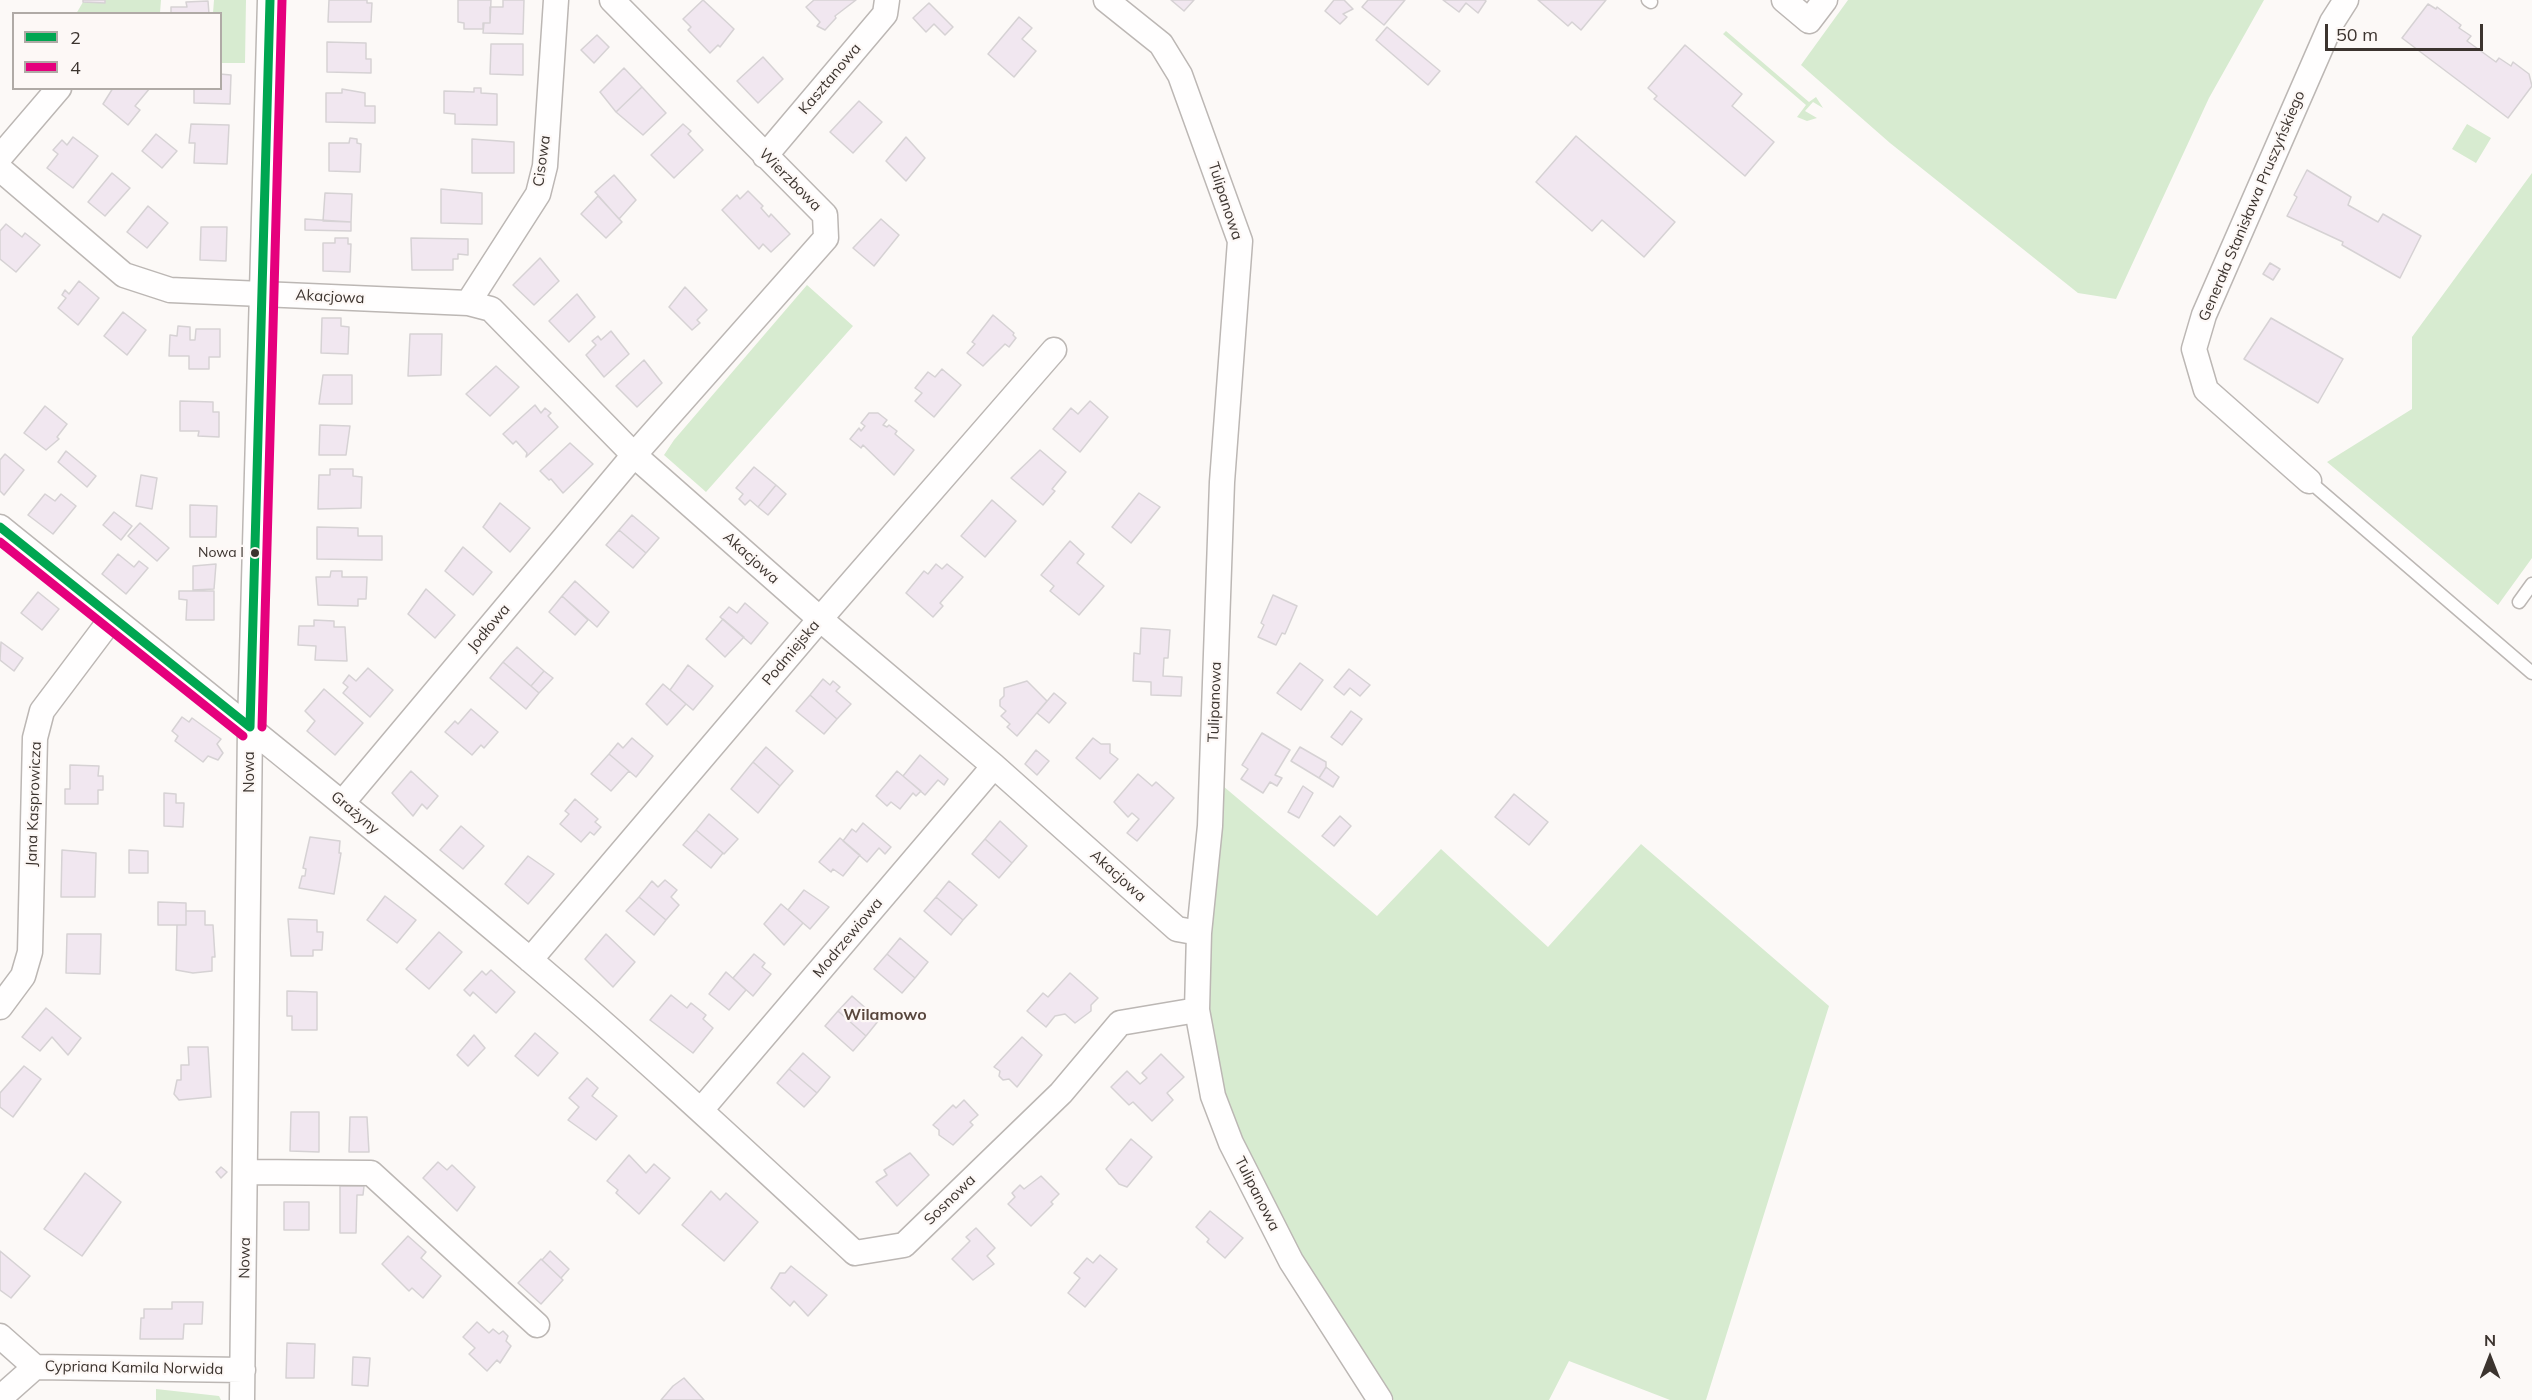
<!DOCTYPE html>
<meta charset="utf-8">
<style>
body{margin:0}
#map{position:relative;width:2532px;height:1400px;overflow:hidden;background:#fcf9f7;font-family:Mulish,sans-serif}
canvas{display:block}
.legend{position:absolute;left:12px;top:12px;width:210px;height:78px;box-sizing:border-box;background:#fdf8f6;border:2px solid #b0aaa6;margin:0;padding:8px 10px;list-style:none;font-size:18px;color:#3c342f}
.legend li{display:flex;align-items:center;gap:12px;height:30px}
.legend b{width:30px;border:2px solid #b0aaa6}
.north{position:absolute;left:2460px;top:1328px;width:60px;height:60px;-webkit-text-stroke:4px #fdf8f6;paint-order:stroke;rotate:0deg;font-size:16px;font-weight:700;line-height:24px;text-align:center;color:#3c342f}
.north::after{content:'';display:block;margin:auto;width:21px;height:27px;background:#3c342f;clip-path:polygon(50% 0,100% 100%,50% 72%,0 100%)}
.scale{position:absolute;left:2325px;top:24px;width:158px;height:27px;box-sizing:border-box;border:3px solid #3c342f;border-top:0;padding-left:8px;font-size:18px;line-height:21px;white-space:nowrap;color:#3c342f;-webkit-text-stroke:4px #fdf8f6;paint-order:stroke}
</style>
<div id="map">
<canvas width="2532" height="1400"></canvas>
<ul class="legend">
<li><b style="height:8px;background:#00a651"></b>2</li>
<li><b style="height:8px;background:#e5007d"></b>4</li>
</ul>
<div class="north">N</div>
<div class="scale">50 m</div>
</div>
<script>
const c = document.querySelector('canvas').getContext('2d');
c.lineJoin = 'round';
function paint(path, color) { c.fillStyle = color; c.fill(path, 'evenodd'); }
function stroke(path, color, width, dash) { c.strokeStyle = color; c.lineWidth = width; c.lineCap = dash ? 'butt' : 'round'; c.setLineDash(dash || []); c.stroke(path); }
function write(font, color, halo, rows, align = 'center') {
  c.font = font + ' Mulish,sans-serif'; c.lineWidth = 4.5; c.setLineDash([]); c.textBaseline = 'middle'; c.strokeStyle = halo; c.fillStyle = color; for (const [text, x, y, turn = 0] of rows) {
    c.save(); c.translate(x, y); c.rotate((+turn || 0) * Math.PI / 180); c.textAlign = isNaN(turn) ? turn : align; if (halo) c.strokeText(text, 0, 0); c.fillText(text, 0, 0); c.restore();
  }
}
const green = new Path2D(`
 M105,0H161L160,13L76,14L83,2L104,3Z
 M214,0H246L245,63H221L220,14L213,13Z
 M1848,0H2264L2209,98L2116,299L2078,293L1890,143L1801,65Z
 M1726,31L1809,102L1816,97L1823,108L1813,102L1805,111L1817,118L1807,121L1797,117L1806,105L1723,34Z
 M2467,124L2491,138L2476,163L2452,149Z
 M2532,173V558L2498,605L2327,462L2412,409V337Z
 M807,285L853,326L706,492L664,455L674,440Z
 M1223,786L1377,916L1441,849L1548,947L1641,844L1829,1006L1706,1400H1670L1569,1361L1549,1400H1394L1332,1306L1275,1207L1227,1105L1201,998Z
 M156,1389L219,1396L221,1400H156Z`);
const building = new Path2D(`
 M83,0H105V3L83,2Z
 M329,0H367V3H372L371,22H328Z
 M458,0H491L490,23H483V29H464V23L458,22Z
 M503,0H524L523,34L483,33L484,23H490V7H503Z
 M703,0L734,29L720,47L718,45L710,53L688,30L691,27L683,19Z
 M814,0H856L835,16L836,18L825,30L817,26L820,22L806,7Z
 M1171,0H1194L1184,11Z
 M1334,0H1344L1353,9L1343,14L1347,17L1340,24L1325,11Z
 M1368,0H1405L1384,25L1362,7Z
 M1443,0H1485L1486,1L1478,13L1466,3L1459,12Z
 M1538,0H1606L1581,30L1572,22L1568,26Z
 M208,1L209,14H171V7H187L186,2Z
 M929,3L953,27L945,35L934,24L926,32L913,18Z
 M2428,4L2436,9L2437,7L2461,25L2459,28L2471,36L2467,41L2496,62L2499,58L2511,66L2513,62L2529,74L2532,86L2508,118L2402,38Z
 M1019,17L1032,28L1022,39L1036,51L1014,77L988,54Z
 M1387,27L1440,71L1428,85L1376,40Z
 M597,35L609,47L594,63L581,50Z
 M327,42L366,43V59H371V73L327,72Z
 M491,44H523V75L490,74Z
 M1685,45L1742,94L1732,106L1774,142L1745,176L1654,99L1657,96L1648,88Z
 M763,57L783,79L758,103L737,81Z
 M624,68L642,87L616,112L600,92Z
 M220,74L231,75L230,104L194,103V90L191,88H220Z
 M642,87L666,113L643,135L616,112Z
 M150,88L135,106L140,110L128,125L103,104L113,88Z
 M474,88H481V93L497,94V125L455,124V114L444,113V91L474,92Z
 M342,89L365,93V106H375V123L326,122V93H342Z
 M859,101L882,122L853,153L830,132Z
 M191,124L229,125L227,164L194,163L195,143H189Z
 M683,124L691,131L688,134L703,150L674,178L651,155Z
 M156,134L177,151L162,168L142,151Z
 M1576,136L1675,222L1644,257L1602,220L1592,231L1536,182Z
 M73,137L98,156L73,188L47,168L58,154L53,150L62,140L67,145Z
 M906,137L925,158L906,181L886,161Z
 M350,138L357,139V143L361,144L360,172L329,171V143H349Z
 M472,139L514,142V173H472Z
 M2307,170L2351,197L2348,205L2378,222L2383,214L2421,236L2400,278L2342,245L2343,242L2287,216L2297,197L2294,195Z
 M112,173L130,188L105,216L88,202Z
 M614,175L636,200L619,219L595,192Z
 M441,189L482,193V224L441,223Z
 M748,191L763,206L761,208L769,217L771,214L790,234L771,252L763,244L759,249L722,210L737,195L740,199Z
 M325,193L352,194L351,222L323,221Z
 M598,196L622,222L606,238L581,214Z
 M148,206L168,223L147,248L127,232Z
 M305,219L351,222V231L305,230Z
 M881,219L899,235L874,266L853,248Z
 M6,224L22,237L25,233L40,245L16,272L0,259V231Z
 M201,227H227L226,261L200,260Z
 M335,238H348V244H351L350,272L323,271V243H335Z
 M411,238L468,239V255L458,254V259H453V270H412Z
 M540,258L559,281L534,305L513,285Z
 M2270,263L2280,269L2273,280L2263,274Z
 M79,281L99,298L78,325L58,308L66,298L62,295L65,290L69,294Z
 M685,287L707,310L697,320L700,323L692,330L669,307Z
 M577,294L595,317L569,342L549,321Z
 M123,312L146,330L127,355L104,336Z
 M993,315L1014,333L1013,335L1016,338L1009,347L1005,344L983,366L967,353L975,344L972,342Z
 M322,318H341V326L349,327L348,354L321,353Z
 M2271,318L2343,359L2318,403L2244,359Z
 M178,326L190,327V340H195L196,329H220V357H209V369H189V356H169L170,335L177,336Z
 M611,331L629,354L604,377L586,355L596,345L592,341L598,336L601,340Z
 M410,334H442L441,375L408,376Z
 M644,360L662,383L637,407L616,386Z
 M496,366L519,387L490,416L466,394Z
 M942,369L961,385L934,417L915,401L922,393L915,388L928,372L935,377Z
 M323,375H352V404H319Z
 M180,401L213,402V412H219V437L198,436L199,431H180Z
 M1090,401L1108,417L1080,452L1053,429L1071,408L1078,414Z
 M535,405L541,413L545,408L551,413L548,416L558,427L526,457L527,453L516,441L513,444L503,434Z
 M45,406L67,424L57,437L59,439L46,450L24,433Z
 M869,413H878L887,420L883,425L887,427L889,425L897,431L895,434L914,450L894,475L863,445L861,448L850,439L859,428L861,431L865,426L861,423Z
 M320,425L350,426L346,455H319Z
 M570,443L593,464L563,493L551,479L549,480L540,471Z
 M1040,450L1066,472L1052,489L1055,491L1043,505L1011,478Z
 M66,451L96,476L87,487L58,462Z
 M5,454L24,470L4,495L0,491V460Z
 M754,467L776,485L758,507L750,500L745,505L739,499L743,494L736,488Z
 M330,469H353V476L362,477L361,508L318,509L319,475H330Z
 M141,475L157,478L152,509L136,506Z
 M776,485L786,494L768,515L758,507Z
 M1139,493L1160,507L1131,543L1112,527Z
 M45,494L55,501L61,494L76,506L53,534L28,515Z
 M992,500L1016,521L985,557L961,536Z
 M500,503L530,528L510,552L483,527Z
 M190,505L217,506L216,537H190Z
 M114,512L132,526L121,540L103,525Z
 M632,515L659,538L646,553L619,530Z
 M140,523L169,548L157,561L128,536Z
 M317,527L358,528V536H382V560L317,559Z
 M619,530L646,553L633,568L606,545Z
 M1070,541L1084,554L1077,563L1104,586L1079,615L1050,591L1054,586L1041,575Z
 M463,547L492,572L473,595L445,571Z
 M118,554L134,567L139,561L148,568L126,594L102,574Z
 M216,564L214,589L193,590V566Z
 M936,564L942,569L947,564L963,577L940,603L943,606L933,617L906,593L924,571L928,574Z
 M331,571H342V577H367L366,599H358V606L318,605L316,577H330Z
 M575,581L609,612L597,627L562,596Z
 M426,589L455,615L435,638L408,614Z
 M179,591H214V620H186L187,600L179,599Z
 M38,592L59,609L42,630L21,613Z
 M1273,595L1297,606L1285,634L1282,633L1276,645L1258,637L1264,625L1261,623Z
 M562,596L588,620L575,635L549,612Z
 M745,603L768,623L751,644L720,617L729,607L737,613Z
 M723,619L744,637L725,657L706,639Z
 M314,620L334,621V627H345L347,661L315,660L316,646L298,645L299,626H314Z
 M1141,628L1170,630L1168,658H1164L1163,676L1182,677L1181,696L1151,695V682L1133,681L1134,653L1140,654Z
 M1,642L23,658L14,671L0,660Z
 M517,647L544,671L531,686L503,662Z
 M503,662L539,693L526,709L490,678Z
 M1300,663L1323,680L1301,710L1277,693Z
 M688,665L713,686L693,710L670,690Z
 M368,668L393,690L370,717L343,693L348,687L343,683L349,675L356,681Z
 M1349,669L1370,685L1360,696L1350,688L1344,695L1334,687Z
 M544,671L553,678L539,693L531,686Z
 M823,679L830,685L833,681L840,687L836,691L851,704L837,719L810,695Z
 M1027,681L1047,701L1017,736L1007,727L1010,724L1001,716L1006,711L1000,706V700L1004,696V688Z
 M663,684L686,704L667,725L646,704Z
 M324,689L363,723L335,755L307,731L315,721L305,711Z
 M1054,693L1066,703L1049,723L1037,713Z
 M810,695L837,719L824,734L796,711Z
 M471,709L498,732L484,748L481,745L472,755L445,732L455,721L458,724Z
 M1351,711L1362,719L1342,745L1331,737Z
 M182,717L189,722L192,718L221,739L217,744L223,753L218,760L208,756L203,762L175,741L178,736L172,731Z
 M1262,733L1290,750L1275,775L1282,778L1277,786L1270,782L1263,793L1241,779L1248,769L1242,765Z
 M632,738L653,756L636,777L609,754L618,743L623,748Z
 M1093,738L1101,744H1110V753L1118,759L1100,779L1076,758Z
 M766,747L793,771L780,786L753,762Z
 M1300,747L1326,762V767L1319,778L1291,761Z
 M1036,750L1049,761L1037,775L1025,764Z
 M609,754L629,771L611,791L591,774Z
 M920,755L948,779L944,785L938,780L925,795L903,776Z
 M753,762L780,786L758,813L731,789Z
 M70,765L99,766L98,776H103V790H98V804H65V789H70Z
 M1326,767L1339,777L1333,787L1319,778Z
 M411,771L438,796L427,809L422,804L413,816L392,793Z
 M897,771L921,791L916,796L913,793L900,809L891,802L887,806L876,796Z
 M1138,774L1152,786L1156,782L1174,798L1137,841L1127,833L1139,819L1132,813L1128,817L1114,802Z
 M1303,786L1313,793L1299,818L1288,812Z
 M164,793L176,794V803H184L183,827L164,826Z
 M1514,794L1548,822L1529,845L1495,817Z
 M575,799L598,819L595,822L601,827L594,835L590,832L581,842L560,824L569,814L565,811Z
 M709,814L738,839L724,854L696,830Z
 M1340,816L1351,826L1334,846L1322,836Z
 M1000,821L1027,846L1012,863L985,839Z
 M863,823L891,847L885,854L879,848L867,862L843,841L852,829L856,832Z
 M461,826L484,846L463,869L440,850Z
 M696,830L723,853L711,868L683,845Z
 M310,837L340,841L339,853H341L334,894L299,888L302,876H305L306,869L303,868Z
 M840,838L860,855L843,876L833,869L831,872L819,862Z
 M985,839L1012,863L999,878L972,854Z
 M62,850L96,853L95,897H61Z
 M129,850L148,851V873H129Z
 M528,856L554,874L528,904L505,884Z
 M665,880L677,890L671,897L679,905L666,920L639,897L652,881L658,887Z
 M949,881L977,905L963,920L936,897Z
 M804,890L829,907L810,929L788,910Z
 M385,896L416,920L397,943L367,920Z
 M639,897L666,920L654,935L626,911Z
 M936,897L963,920L951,935L924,911Z
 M158,902L186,903V925H158Z
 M781,904L803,923L784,945L764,924Z
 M186,911H205V925H213L215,957H212V971L193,973L176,970L177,925H186Z
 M288,919L317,920V932H323L322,950H313V956H291Z
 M439,932L462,952L429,989L406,969Z
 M67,934H101L100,974L66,973Z
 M606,934L635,962L613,987L585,959Z
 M900,938L928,962L915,978L887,954Z
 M754,954L765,963L762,967L771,974L753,996L733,978Z
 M887,954L915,978L902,993L874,969Z
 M491,970L515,992L496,1013L473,992L470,996L464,990L482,971L486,975Z
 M726,972L746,990L729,1010L709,994Z
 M1070,973L1098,998L1091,1005V1011L1075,1023L1065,1014L1055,1016L1046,1027L1027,1011L1043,993L1048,997Z
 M287,991L317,992V1030H292V1016H287Z
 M671,995L687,1008L691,1003L706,1015L703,1019L713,1028L693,1053L650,1020Z
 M852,996L879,1020L866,1036L838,1011Z
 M46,1008L81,1038L68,1055L52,1037L40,1051L22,1037Z
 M838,1011L866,1036L853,1051L825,1026Z
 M535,1033L558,1053L538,1076L515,1056Z
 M474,1035L485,1048L468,1066L457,1055Z
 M1022,1037L1042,1055L1017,1087L1009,1079L1003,1080L999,1076L1000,1071L994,1067Z
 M188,1047H208L211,1097L179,1100L174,1094L177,1080H181V1065H189Z
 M803,1053L830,1077L817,1093L789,1069Z
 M1161,1054L1184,1077L1167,1093L1173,1100L1152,1121L1133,1102L1129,1105L1111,1087L1127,1071L1140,1084L1147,1078L1142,1073Z
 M24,1066L41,1079L13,1117L0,1107V1093Z
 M789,1069L817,1093L804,1107L777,1083Z
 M587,1078L598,1088L592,1096L617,1116L596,1140L568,1120L579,1107L569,1098Z
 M964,1100L978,1115L970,1122L973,1125L953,1145L939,1135V1130L933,1125L953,1105L956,1108Z
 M291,1112H319V1152L290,1151Z
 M350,1117H367L369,1152H349Z
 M1131,1139L1152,1157L1127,1187L1119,1184L1106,1169Z
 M910,1153L929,1175L897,1206L876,1182L887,1175L884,1170Z
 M629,1155L646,1173L654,1164L670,1178L639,1214L616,1193L618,1190L607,1181Z
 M438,1162L447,1170L452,1165L475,1187L457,1211L423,1178Z
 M221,1167L227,1172L221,1178L216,1172Z
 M85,1173L121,1202L82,1256L44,1229Z
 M1041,1176L1059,1194L1051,1202L1053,1204L1031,1226L1008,1204L1015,1197L1012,1193L1020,1185L1024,1189Z
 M340,1186H364L363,1195H357L356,1233H340Z
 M711,1191L720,1200L726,1193L758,1222L724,1261L682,1225Z
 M284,1202H309V1230H284Z
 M1210,1211L1243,1238L1225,1258L1207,1242L1209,1239L1196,1227Z
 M976,1228L995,1248L987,1256L994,1264L973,1280L952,1259L970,1241L966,1237Z
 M408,1236L426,1252L421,1258L441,1276L423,1298L412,1288L409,1291L382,1264Z
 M0,1251L30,1276L11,1298L0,1290Z
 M550,1251L569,1269L561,1278L542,1260Z
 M1100,1255L1117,1269L1085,1307L1068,1293L1080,1278L1074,1273L1087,1258L1093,1263Z
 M541,1259L563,1280L541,1304L518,1283Z
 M791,1266L827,1295L808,1316L794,1301L790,1306L771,1288L780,1273H785Z
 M172,1302H203L202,1324H184L183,1339H140L141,1318H144V1309H172Z
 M477,1322L489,1333L493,1329L499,1334L503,1331L508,1336L506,1341L511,1346L500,1363L497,1360L487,1371L469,1354L475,1348L463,1337Z
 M287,1343L315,1344L314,1378H286Z
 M353,1357L370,1358L368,1386L352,1385Z
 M684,1378L704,1400H661L673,1386Z`);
const service = new Path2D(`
 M1648,0L1651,2
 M2309,481L2532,673
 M2519,602L2532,584`);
const minor = new Path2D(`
 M1106,0L1161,44L1180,75L1240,241L1222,482L1210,826L1199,933L1197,1010L1213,1096L1231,1143L1291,1261L1380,1400
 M1784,0L1809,21L1825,0
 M765,156L885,14L887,0
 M0,157L59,88
 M0,169L124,275L170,290L468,303L491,309L634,455L820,619L994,766L1177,929L1199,933
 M468,303L538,194L545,166L556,0
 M2309,481L2206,390L2194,349L2204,315L2332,22L2346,0
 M0,527C177,670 355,811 528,958C640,1053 747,1153 855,1253L904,1245L1061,1093L1120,1023L1197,1010
 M343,802L634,455L826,238L825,215L612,0
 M530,960L820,619L1054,350
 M0,1007L23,976L30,952L35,738L42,711L112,618
 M701,1110L994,766
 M246,1172L371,1173L537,1325
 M0,1336L35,1367
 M0,1398L35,1367L243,1370
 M242,1400L250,727L270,0`);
const bus1 = new Path2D(`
 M0,527L250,727
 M250,727L270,0`);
const bus2 = new Path2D(`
 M0,542L243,736
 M262,727L282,0`);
const markers = [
 [255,553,5,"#3c342f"]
];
const busNames = [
 ["Nowa I",244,553]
];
const streetNames = [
 ["Kasztanowa",830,79,-50],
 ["Cisowa",542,161,-82],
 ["Wierzbowa",790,180,45],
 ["Tulipanowa",1225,201,72],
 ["Generała Stanisława Pruszyńskiego",2252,206,-67],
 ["Akacjowa",330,297,3],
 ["Akacjowa",751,558,42],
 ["Jodłowa",489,628,-50],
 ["Podmiejska",791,653,-50],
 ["Tulipanowa",1215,702,-88],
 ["Nowa",249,772,-90],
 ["Jana Kasprowicza",34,804,-88],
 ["Grażyny",355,813,40],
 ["Akacjowa",1118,876,42],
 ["Modrzewiowa",848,938,-50],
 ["Tulipanowa",1257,1194,63],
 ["Sosnowa",950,1200,-44],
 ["Nowa",245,1258,-89],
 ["Cypriana Kamila Norwida",134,1368,1]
];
const neighbourhoodNames = [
 ["Wilamowo",885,1015]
];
paint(green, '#d7ebd0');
paint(building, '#f1e7f0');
stroke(building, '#d6d2d4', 1.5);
stroke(service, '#bcb7b4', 15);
stroke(minor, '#bcb7b4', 27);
stroke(service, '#fffefe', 12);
stroke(minor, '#fffefe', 24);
stroke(bus1, '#00a651', 9);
stroke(bus2, '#e5007d', 9);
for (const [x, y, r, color] of markers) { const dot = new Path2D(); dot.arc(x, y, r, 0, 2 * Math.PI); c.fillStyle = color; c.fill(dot); stroke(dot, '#fdf8f6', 2); }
write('14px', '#3c342f', '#fdf8f6', busNames, 'right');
write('15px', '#3c342f', '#fdf8f6', streetNames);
write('bold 16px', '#58463d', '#fdf8f6', neighbourhoodNames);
</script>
